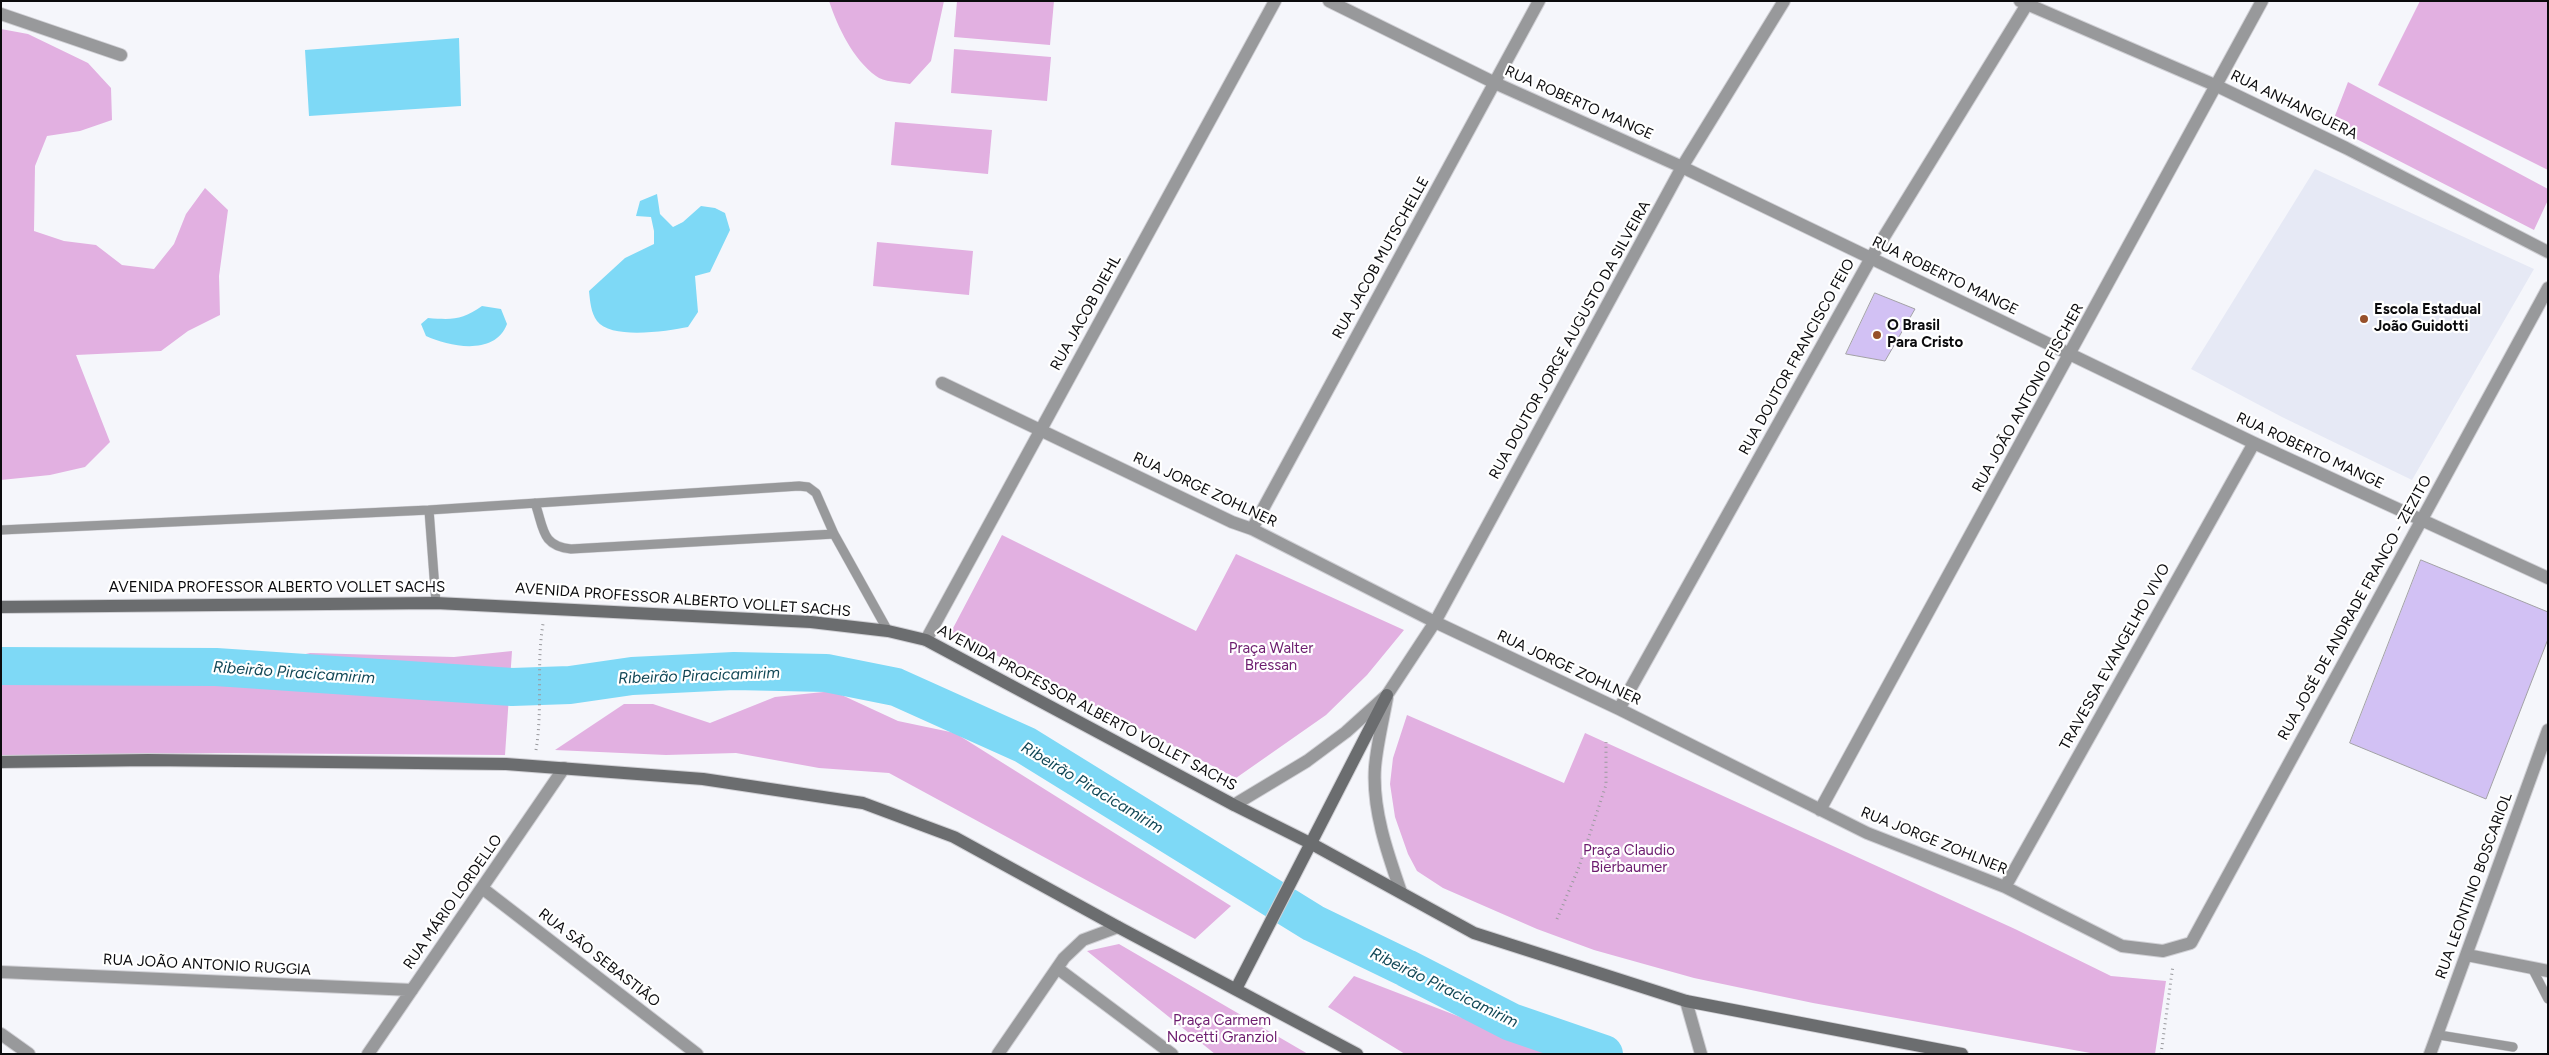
<!DOCTYPE html>
<meta charset="utf-8">
<style>
body{margin:0}
#map{position:relative;width:2549px;height:1055px;overflow:hidden;background:#f5f6fb;font-family:Figtree,sans-serif}
canvas{display:block}
.frame{position:absolute;inset:0;border:2px solid #0b0b0d;pointer-events:none}
</style>
<div id="map">
<canvas width="2549" height="1055"></canvas>
<div class="frame"></div>
</div>
<script>
const c = document.querySelector('canvas').getContext('2d');
c.lineJoin = 'round';
function paint(path, color) { c.fillStyle = color; c.fill(path, 'evenodd'); }
function stroke(path, color, width, dash) { c.strokeStyle = color; c.lineWidth = width; c.lineCap = dash ? 'butt' : 'round'; c.setLineDash(dash || []); c.stroke(path); }
function write(font, color, halo, rows, align = 'center') {
  c.font = font + ' Figtree,sans-serif'; c.lineWidth = 4.5; c.setLineDash([]); c.textBaseline = 'middle'; c.strokeStyle = halo; c.fillStyle = color; for (const [text, x, y, turn = 0] of rows) {
    c.save(); c.translate(x, y); c.rotate((+turn || 0) * Math.PI / 180); c.textAlign = isNaN(turn) ? turn : align; if (halo) c.strokeText(text, 0, 0); c.fillText(text, 0, 0); c.restore();
  }
}
const built = new Path2D(`
 M2315,169L2534,269L2412,480L2282,417L2191,369Z`);
const green = new Path2D(`
 M829,1H944L931,61L910,84C900,82 883,82 876,76C853,59 838,28 829,1Z
 M957,1H1054L1050,45L954,37Z
 M2420,1H2548V170L2378,85Z
 M1,29L28,34L88,63L111,88L112,120L80,131L47,136L35,166L34,231L64,241L96,245L122,265L154,269L174,244L186,214L205,188L228,210L219,276L220,315L188,331L161,351L76,355L110,442L85,467L50,475L1,480Z
 M954,49L1051,57L1047,101L951,93Z
 M2348,82L2548,189V200L2534,230L2331,126Z
 M895,122L992,130L988,174L891,165Z
 M877,242L973,251L969,295L873,286Z
 M1002,535L1196,631L1236,554L1404,630L1367,675L1326,715L1236,778L951,632Z
 M512,651L505,755L216,753L1,756V675L209,676L310,653L454,657Z
 M833,691L898,721L955,733L1231,906L1195,939L889,773L819,768L736,753L666,755L555,750L624,704H653L710,723L775,697Z
 M1407,715L1564,783L1585,733L2015,929L2111,976L2166,981L2155,1054H2096L1813,1003L1694,978L1594,950L1537,929L1443,888L1417,871L1408,854L1395,817L1390,784L1393,758Z
 M1119,944L1308,1054H1215L1087,951Z
 M1354,976L1556,1054H1405L1328,1007Z`);
const water = new Path2D(`
 M459,38L461,106L309,116L305,50Z
 M657,194L660,214L673,227L683,222L701,206L715,208L725,213L730,230L710,272L695,276L698,312L688,327C668,331 611,340 597,321C591,313 590,301 589,291L625,258L654,244V231L651,217L636,216L640,201Z
 M482,306L501,309L507,324C495,356 450,347 426,336L421,324L428,318C453,320 462,320 482,306Z`);
const river = new Path2D(`
 M1,666L216,667L512,687L570,685L632,676L734,671L826,673L896,687L1025,745L1313,923L1406,968L1511,1022L1604,1054`);
const building = new Path2D(`
 M1875,293L1915,309L1885,361L1846,354Z
 M2421,560L2548,612V639L2486,799L2350,743Z`);
const path = new Path2D(`
 M536,750C543,708 536,666 543,624
 M1557,919L1579,867L1606,785V742
 M2161,1054L2173,965`);
const service = new Path2D(`
 M535,503C544,528 541,546 571,549L834,534
 M429,510L436,603
 M1,530L429,510L799,486L808,487L816,493L834,534L888,631
 M2532,968L2548,999
 M2439,1035L2513,1047`);
const minor = new Path2D(`
 M1329,1L1495,83L1682,167L2254,443L2548,578
 M2020,1L2217,86L2346,148L2548,252
 M1,14L121,55
 M942,383L1232,522L1252,529L1435,622L1619,709L1867,833L2005,887L2122,946L2163,951L2191,943L2548,288
 M1252,529L1539,1
 M926,640L1275,1
 M1387,698C1383,720 1377,744 1375,767C1372,809 1387,852 1401,892
 M1619,709L1871,258L2029,1
 M1234,805L1307,761L1346,732L1387,695L1435,622L1682,167L1784,1
 M1820,810L2262,1
 M2005,887L2254,443
 M482,888L697,1054
 M2467,955L2548,971
 M1057,968L1172,1054
 M1,972L412,990
 M1686,1001L1701,1054
 M1,1034L29,1054
 M368,1054L564,768
 M998,1054L1064,958L1083,940L1118,927
 M2430,1054L2548,730`);
const secondary = new Path2D(`
 M1,607L436,603L811,622L888,631L926,640L1234,805L1312,844L1474,933L1686,1001L1962,1054
 M1,762L148,760L506,764L703,779L863,803L954,837L1118,927L1357,1054
 M1236,989L1387,695`);
const markers = [
 [2364,319,5,"#97502a"],
 [1877,335,5,"#97502a"]
];
const streetNames = [
 ["RUA ROBERTO MANGE",1579,103,24],
 ["RUA ANHANGUERA",2294,105,26],
 ["RUA JACOB MUTSCHELLE",1381,258,-61],
 ["RUA ROBERTO MANGE",1945,276,26],
 ["RUA JACOB DIEHL",1086,313,-61],
 ["RUA DOUTOR JORGE AUGUSTO DA SILVEIRA",1570,340,-61],
 ["RUA DOUTOR FRANCISCO FEIO",1797,357,-61],
 ["RUA JOÃO ANTONIO FISCHER",2028,398,-61],
 ["RUA ROBERTO MANGE",2310,451,25],
 ["RUA JORGE ZOHLNER",1205,490,25],
 ["AVENIDA PROFESSOR ALBERTO VOLLET SACHS",277,588],
 ["AVENIDA PROFESSOR ALBERTO VOLLET SACHS",683,600,4],
 ["RUA JOSÉ DE ANDRADE FRANCO - ZEZITO",2355,608,-61],
 ["TRAVESSA EVANGELHO VIVO",2115,657,-61],
 ["RUA JORGE ZOHLNER",1569,668,25],
 ["AVENIDA PROFESSOR ALBERTO VOLLET SACHS",1087,708,28],
 ["RUA JORGE ZOHLNER",1934,841,22],
 ["RUA LEONTINO BOSCARIOL",2474,886,-70],
 ["RUA MÁRIO LORDELLO",453,902,-55],
 ["RUA SÃO SEBASTIÃO",599,958,38],
 ["RUA JOÃO ANTONIO RUGGIA",207,965,3]
];
const poiNames = [
 ["Escola Estadual",2374,310],
 ["João Guidotti",2374,327],
 ["O Brasil",1887,326],
 ["Para Cristo",1887,343]
];
const parkNames = [
 ["Praça Walter",1271,649],
 ["Bressan",1271,666],
 ["Praça Claudio",1629,851],
 ["Bierbaumer",1629,868],
 ["Praça Carmem",1222,1021],
 ["Nocetti Granziol",1222,1038]
];
const waterNames = [
 ["Ribeirão Piracicamirim",294,673,4],
 ["Ribeirão Piracicamirim",699,676,-2],
 ["Ribeirão Piracicamirim",1092,788,31],
 ["Ribeirão Piracicamirim",1444,988,26]
];
paint(built, '#e6e9f5');
paint(green, '#e2b0e1');
paint(water, '#7ed9f6');
stroke(river, '#7ed9f6', 38);
paint(building, '#d2c1f4');
stroke(building, '#a2a1a5', 1);
stroke(service, '#d0d0d5', 10);
stroke(minor, '#d0d0d5', 14);
stroke(secondary, '#d0d0d5', 14);
stroke(path, '#99999d', 3, [1, 4]);
stroke(service, '#98999b', 9);
stroke(minor, '#98999b', 12);
stroke(secondary, '#6b6d6f', 12);
for (const [x, y, r, color] of markers) { const dot = new Path2D(); dot.arc(x, y, r, 0, 2 * Math.PI); c.fillStyle = color; c.fill(dot); stroke(dot, '#fff', 2); }
write('15px', '#0b0b0d', '#fff', streetNames);
write('bold 15px', '#0b0b0d', '#fff', poiNames, 'left');
write('15px', '#6d1d6f', '#fff', parkNames);
write('italic 16px', '#124857', '#fff', waterNames);
</script>
